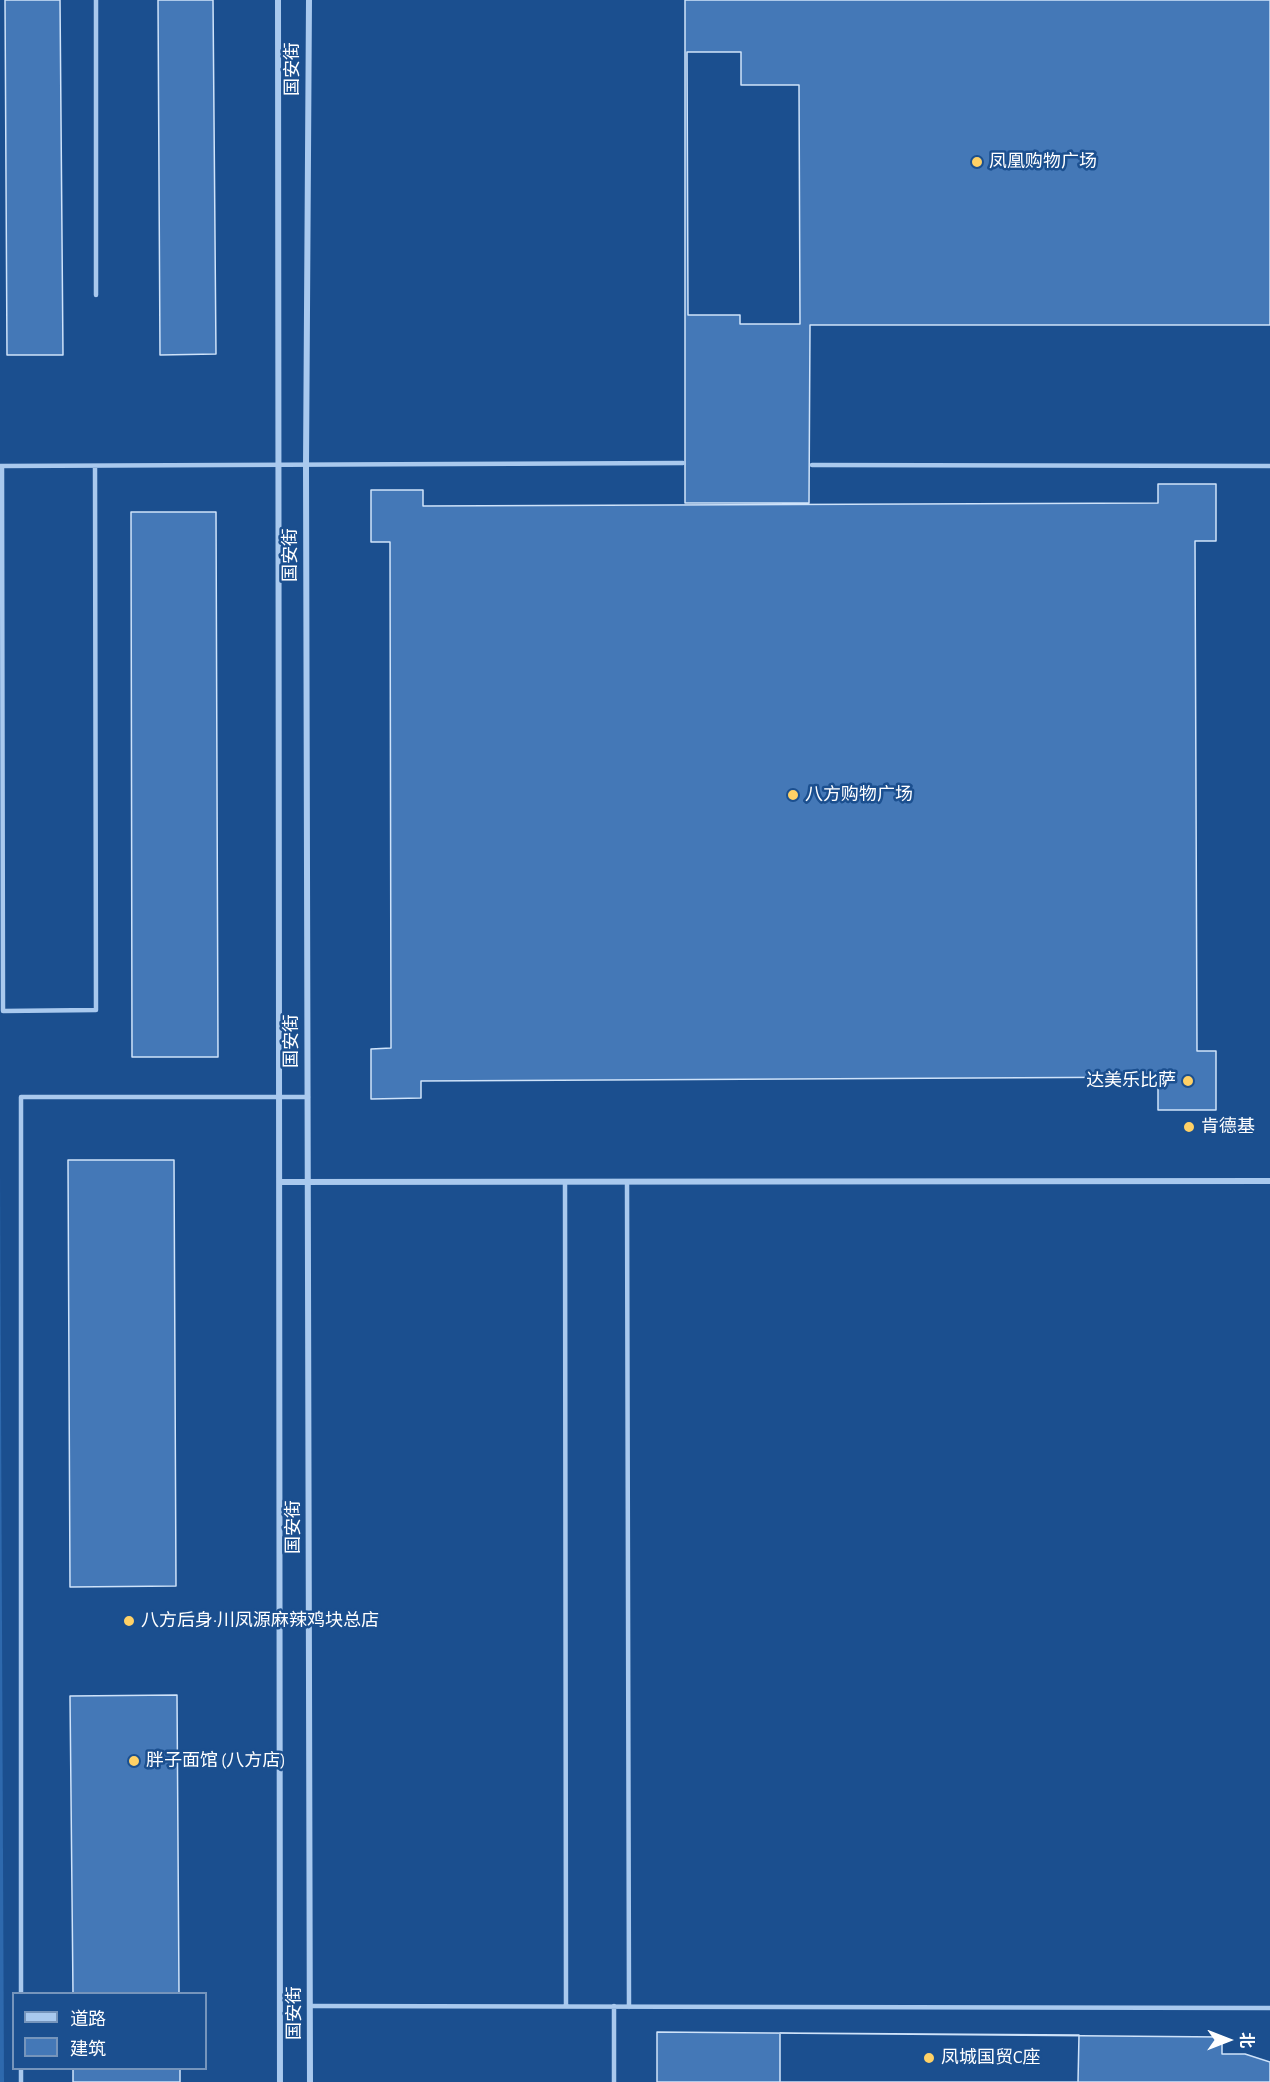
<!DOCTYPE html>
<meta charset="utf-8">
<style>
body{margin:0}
#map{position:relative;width:1270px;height:2082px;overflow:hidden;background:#1b4f8f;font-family:"Alegreya Sans","Noto Sans SC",sans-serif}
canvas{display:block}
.legend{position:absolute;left:12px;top:1992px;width:195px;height:78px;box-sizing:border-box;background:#1b4f8f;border:2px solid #7695bc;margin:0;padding:8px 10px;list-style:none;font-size:18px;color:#fff}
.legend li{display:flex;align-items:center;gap:12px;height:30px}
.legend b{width:30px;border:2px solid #7695bc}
.north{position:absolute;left:1198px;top:2010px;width:60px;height:60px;-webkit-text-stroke:4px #1b4f8f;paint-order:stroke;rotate:90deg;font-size:16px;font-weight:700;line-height:24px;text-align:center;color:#fff}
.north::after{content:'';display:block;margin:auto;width:21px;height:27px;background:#fff;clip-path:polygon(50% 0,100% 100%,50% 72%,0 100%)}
</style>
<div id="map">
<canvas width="1270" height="2082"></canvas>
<ul class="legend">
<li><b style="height:8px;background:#a9c9ee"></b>道路</li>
<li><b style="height:16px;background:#4478b7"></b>建筑</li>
</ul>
<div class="north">北</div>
</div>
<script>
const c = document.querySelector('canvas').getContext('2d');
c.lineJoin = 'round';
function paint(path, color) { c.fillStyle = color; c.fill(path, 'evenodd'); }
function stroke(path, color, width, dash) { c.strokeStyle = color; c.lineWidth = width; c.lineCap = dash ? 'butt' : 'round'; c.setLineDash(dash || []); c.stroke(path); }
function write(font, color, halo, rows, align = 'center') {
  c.font = font + ' "Alegreya Sans","Noto Sans SC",sans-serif'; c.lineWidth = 5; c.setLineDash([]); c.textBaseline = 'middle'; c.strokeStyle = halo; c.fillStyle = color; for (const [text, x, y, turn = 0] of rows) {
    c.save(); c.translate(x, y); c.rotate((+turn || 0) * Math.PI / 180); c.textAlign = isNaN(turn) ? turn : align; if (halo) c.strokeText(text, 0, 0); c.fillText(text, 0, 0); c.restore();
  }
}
const green = new Path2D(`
 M0,1171L4,2082H0Z`);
const building = new Path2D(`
 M5,0H60L63,355H7Z
 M158,0H213L216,354L160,355Z
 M685,0H1270V325H810L809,503H685Z
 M687,52H741V85H799L800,324H740V315H688Z
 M1158,484H1216V541H1195L1197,1051H1216V1110H1158V1077L421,1081V1098L371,1099V1049L391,1048L390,542H371V490H423V506L1158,503Z
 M131,512H216L218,1057H132Z
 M68,1160H174L176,1586L70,1587Z
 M177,1695L179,1994H73L70,1696Z
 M657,2032L1222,2037V2054H1245L1270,2062V2082H657Z
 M780,2033L1079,2035L1078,2082H780Z
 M73,2068H180V2082H73Z`);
const lane = new Path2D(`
 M96,0V295
 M812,465L1270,466
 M0,466L683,463
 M2,466L3,1011L96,1010L95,466
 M565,1182L566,2006
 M627,1182L629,2007
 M21,1994V1097H308
 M310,2006L1270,2008
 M614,2006V2082
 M21,2082V2068`);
const street = new Path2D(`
 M278,0L280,2082
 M309,0L306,465L310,2082
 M280,1182L1270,1181`);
const markers = [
 [977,162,6,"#ffd166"],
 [793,795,6,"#ffd166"],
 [1188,1081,6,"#ffd166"],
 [1189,1127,6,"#ffd166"],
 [129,1621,6,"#ffd166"],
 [134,1761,6,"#ffd166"],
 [929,2058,6,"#ffd166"]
];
const streetNames = [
 ["国安街",293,69,-90],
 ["国安街",291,555,-90],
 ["国安街",292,1041,-90],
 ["国安街",294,1527,-90],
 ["国安街",295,2013,-90]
];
const poiNames = [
 ["凤凰购物广场",989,162],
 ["八方购物广场",805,795],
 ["达美乐比萨",1176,1081,"right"],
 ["肯德基",1201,1127],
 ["八方后身·川凤源麻辣鸡块总店",141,1621],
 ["胖子面馆 (八方店)",146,1761],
 ["凤城国贸C座",941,2058]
];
paint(green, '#2e69ad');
paint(building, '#4478b7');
stroke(building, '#cfe3fa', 1.5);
stroke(lane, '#a9c9ee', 4.5);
stroke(street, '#a9c9ee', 6);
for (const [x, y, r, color] of markers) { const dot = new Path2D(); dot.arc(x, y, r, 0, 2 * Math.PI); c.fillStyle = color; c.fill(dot); stroke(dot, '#1b4f8f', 2); }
write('18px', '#fff', '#1b4f8f', streetNames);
write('18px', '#fff', '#1b4f8f', poiNames, 'left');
</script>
